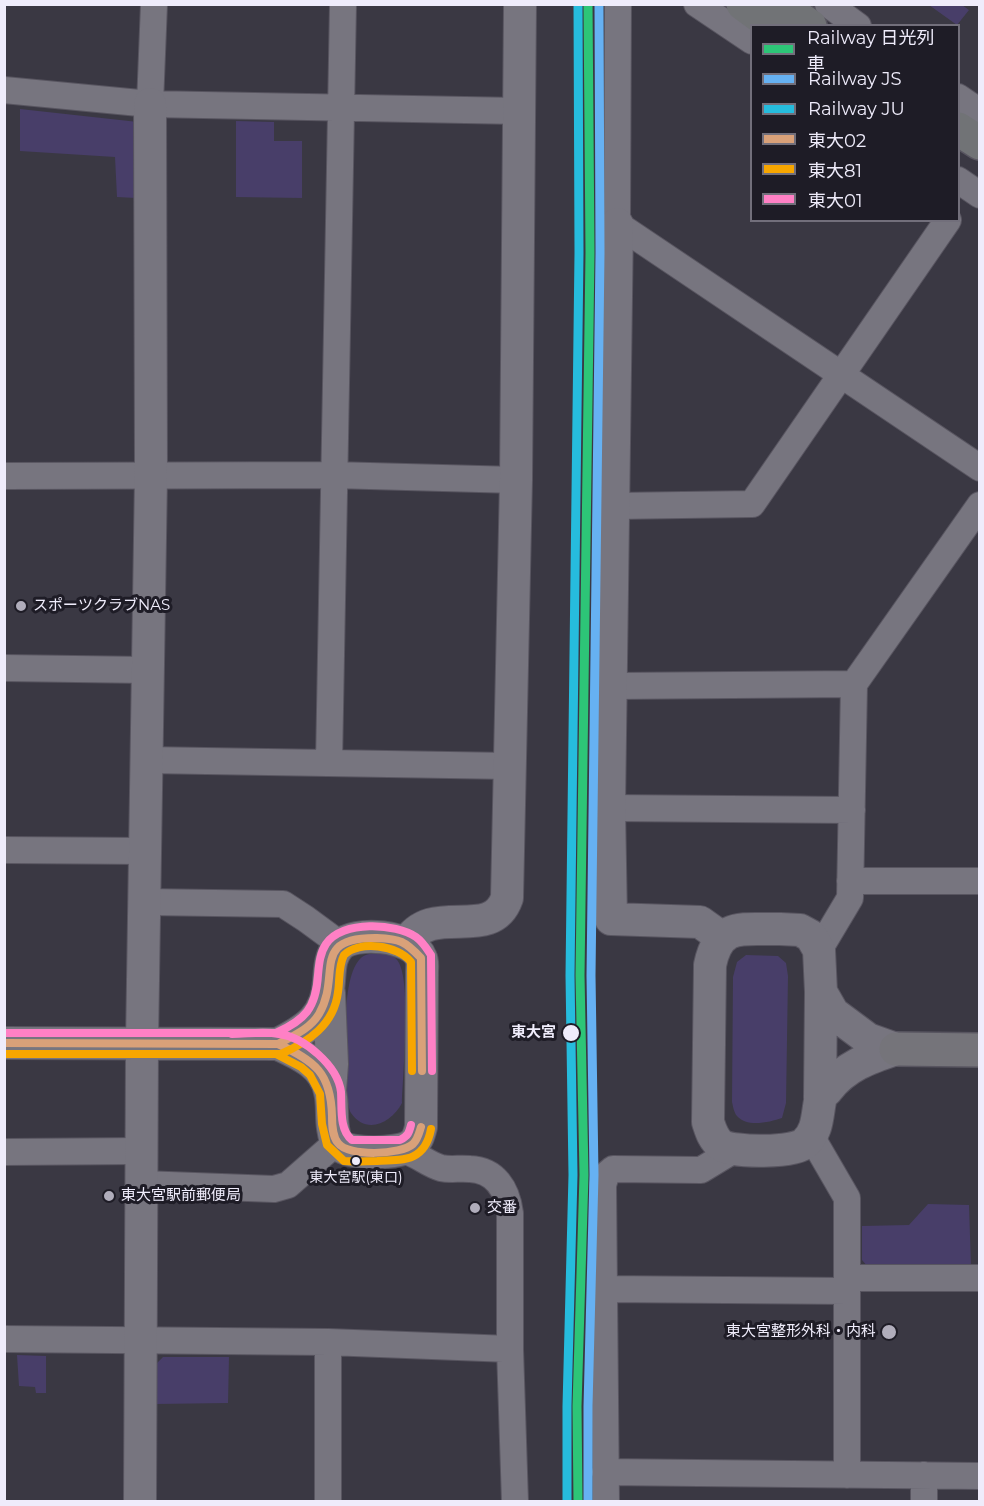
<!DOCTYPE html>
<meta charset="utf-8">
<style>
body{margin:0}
#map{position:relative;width:984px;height:1506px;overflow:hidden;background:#3a3843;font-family:Montserrat,"Noto Sans JP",sans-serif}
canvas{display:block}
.frame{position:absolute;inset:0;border:6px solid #efecfb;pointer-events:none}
.legend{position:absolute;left:750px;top:24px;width:210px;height:198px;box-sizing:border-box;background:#1e1c26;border:2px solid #726f7b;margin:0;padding:8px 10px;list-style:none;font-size:18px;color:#efecfb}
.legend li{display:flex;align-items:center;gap:12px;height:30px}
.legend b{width:30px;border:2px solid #726f7b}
</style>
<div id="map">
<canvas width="984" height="1506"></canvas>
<div class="frame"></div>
<ul class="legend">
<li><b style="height:8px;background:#2dc577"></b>Railway 日光列車</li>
<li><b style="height:8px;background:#66b1f2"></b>Railway JS</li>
<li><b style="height:8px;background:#26bcdd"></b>Railway JU</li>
<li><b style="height:8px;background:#d9a179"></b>東大02</li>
<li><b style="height:8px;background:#f7a600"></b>東大81</li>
<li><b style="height:8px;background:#ff80c5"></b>東大01</li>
</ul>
</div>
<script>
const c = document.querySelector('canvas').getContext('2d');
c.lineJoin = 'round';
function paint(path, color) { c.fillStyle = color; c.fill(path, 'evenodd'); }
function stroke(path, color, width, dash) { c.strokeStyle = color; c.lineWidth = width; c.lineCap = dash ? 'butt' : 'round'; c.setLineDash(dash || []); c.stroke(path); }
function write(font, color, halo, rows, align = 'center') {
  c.font = font + ' Montserrat,"Noto Sans JP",sans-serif'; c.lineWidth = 6; c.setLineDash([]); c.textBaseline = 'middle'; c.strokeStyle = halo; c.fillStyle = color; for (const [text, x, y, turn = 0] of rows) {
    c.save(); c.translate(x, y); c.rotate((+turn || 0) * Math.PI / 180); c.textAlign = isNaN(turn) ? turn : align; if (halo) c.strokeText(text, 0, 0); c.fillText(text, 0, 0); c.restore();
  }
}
const green = new Path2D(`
 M929,5H962L969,10L957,25Z
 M20,109L138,122L136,198L117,197L115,157L20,151Z
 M236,121L274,122V141H302V198L236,197Z
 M380,952C388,954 395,955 399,963C411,985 403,1074 402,1103C392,1122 367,1136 351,1113C349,1110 348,1103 347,1099C347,1068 338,976 362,957C366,954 375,953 380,952Z
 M746,955L778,956L786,963L788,976L786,1103L782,1118C770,1122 747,1128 737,1116C734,1113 733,1106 732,1102L733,977L737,962Z
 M928,1204L969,1205L971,1267H868L862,1260V1226L909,1225Z
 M17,1355L46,1356V1393H36L35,1387L19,1386Z
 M163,1357H229L228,1403L155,1404L156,1364Z`);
const minor = new Path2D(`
 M618,4L617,224L980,468
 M697,4L752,41
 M828,4L858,26
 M4,90L150,104L518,111
 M958,97L980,112
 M150,104L154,4
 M958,180L980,195
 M4,476L333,475L516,480
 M614,506L752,504L948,220
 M4,668L147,670
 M611,686L854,684
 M146,760L509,766
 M329,763L343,4
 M609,808L852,810
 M4,850L145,851
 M850,881H980
 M145,902L283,904L306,919L340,944
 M819,950L850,898L854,684L980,505
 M811,1136L847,1198V1475
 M402,1150C418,1154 427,1164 441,1168C450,1170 460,1168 470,1169C495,1170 507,1189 510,1213V1349L515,1502
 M4,1152L142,1151
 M142,1184L274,1189L288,1185L337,1142
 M847,1278H980
 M604,1289L847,1291
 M4,1339L328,1342L510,1349
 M328,1342V1502
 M605,1472L980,1476
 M606,1502L603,1185L606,1175L613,1169L701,1170L734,1150
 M924,1502V1475`);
const tertiary = new Path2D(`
 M617,224L609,808L611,919L700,922L721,937
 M780,929L800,930L811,936L819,950L821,992L833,1013L868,1039L896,1049C869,1058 845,1066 827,1090C824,1093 820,1096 820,1101C817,1116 818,1131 805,1143C795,1153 733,1153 721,1145C713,1139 711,1131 708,1122L710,965C719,921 743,930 780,929Z
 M407,943C432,900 491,944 507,898L516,480L520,4
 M329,993L332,1064L330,1091
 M4,1043L278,1044C300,1054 325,1065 330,1092C333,1103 331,1116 333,1128C334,1134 335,1141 339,1145C349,1155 398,1154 410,1146C417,1142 419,1135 421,1127L422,972C422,968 423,962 421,958C413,935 354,930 339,946C330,956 330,968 329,981C327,1017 307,1029 278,1044
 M820,1098L821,992
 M140,1502L142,1043L151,475L150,104`);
const secondary = new Path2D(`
 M896,1049L980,1050`);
const primary = new Path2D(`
 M743,4L773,26
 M779,4L810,26
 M958,129L980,143`);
const bus1 = new Path2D(`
 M4,1043L278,1044C315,1061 331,1073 332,1116C332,1124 332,1136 338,1143C348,1157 401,1155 413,1144C418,1139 419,1133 421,1127
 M278,1044C293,1036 310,1029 319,1014C342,975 309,937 377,938C400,939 405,941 421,958L422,1071`);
const bus2 = new Path2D(`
 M4,1054H281C308,1042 334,1025 338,992C340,980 338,967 344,955C359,940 398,945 411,962L412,1071
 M232,1054H276L301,1067L310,1075L320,1094L322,1124L327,1145L344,1161C355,1162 366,1161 377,1161C405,1160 425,1161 431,1129`);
const bus3 = new Path2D(`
 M4,1033H276C305,1020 316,1008 318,975C319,964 320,953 326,944C342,920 396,923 416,937C423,942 427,949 431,955L432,1071
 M232,1034C247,1034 264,1031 279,1034C304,1037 338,1066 341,1092C342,1107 339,1130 352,1140H400C408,1136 409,1133 411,1125`);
const rail1 = new Path2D(`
 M578,1502L577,1406L584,1175L580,975L590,253L588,4`);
const rail2 = new Path2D(`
 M588,1502V1406L594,1175L591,975L600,253L599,4`);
const rail3 = new Path2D(`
 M567,1502V1406L573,1175L570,975L579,253L578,4`);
const markers = [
 [21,606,6,"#b0adbb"],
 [571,1033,9,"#efecfb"],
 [356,1161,5,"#efecfb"],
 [109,1196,6,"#b0adbb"],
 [475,1208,6,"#b0adbb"],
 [889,1332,8,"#b0adbb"]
];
const busNames = [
 ["東大宮駅(東口)",356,1178]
];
const poiNames = [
 ["スポーツクラブNAS",33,606],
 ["東大宮駅前郵便局",121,1196],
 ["交番",487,1208],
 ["東大宮整形外科・内科",876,1332,"right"]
];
const stopNames = [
 ["東大宮",556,1033]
];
paint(green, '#483e69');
stroke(minor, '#585560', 28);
stroke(tertiary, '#585560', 34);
stroke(secondary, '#585560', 36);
stroke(primary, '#585560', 36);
stroke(minor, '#77757f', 26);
stroke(tertiary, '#77757f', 32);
stroke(secondary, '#75747a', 33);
stroke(primary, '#717376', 33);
stroke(bus1, '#d9a179', 8);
stroke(bus2, '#f7a600', 8);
stroke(bus3, '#ff80c5', 8);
stroke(rail1, '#2dc577', 9);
stroke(rail2, '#66b1f2', 9);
stroke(rail3, '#26bcdd', 9);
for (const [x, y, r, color] of markers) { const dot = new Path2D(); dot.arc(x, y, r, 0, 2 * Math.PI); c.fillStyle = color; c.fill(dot); stroke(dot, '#1e1c26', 2); }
write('14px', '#efecfb', '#1e1c26', busNames);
write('15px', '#efecfb', '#1e1c26', poiNames, 'left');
write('bold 15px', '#efecfb', '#1e1c26', stopNames, 'right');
</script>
